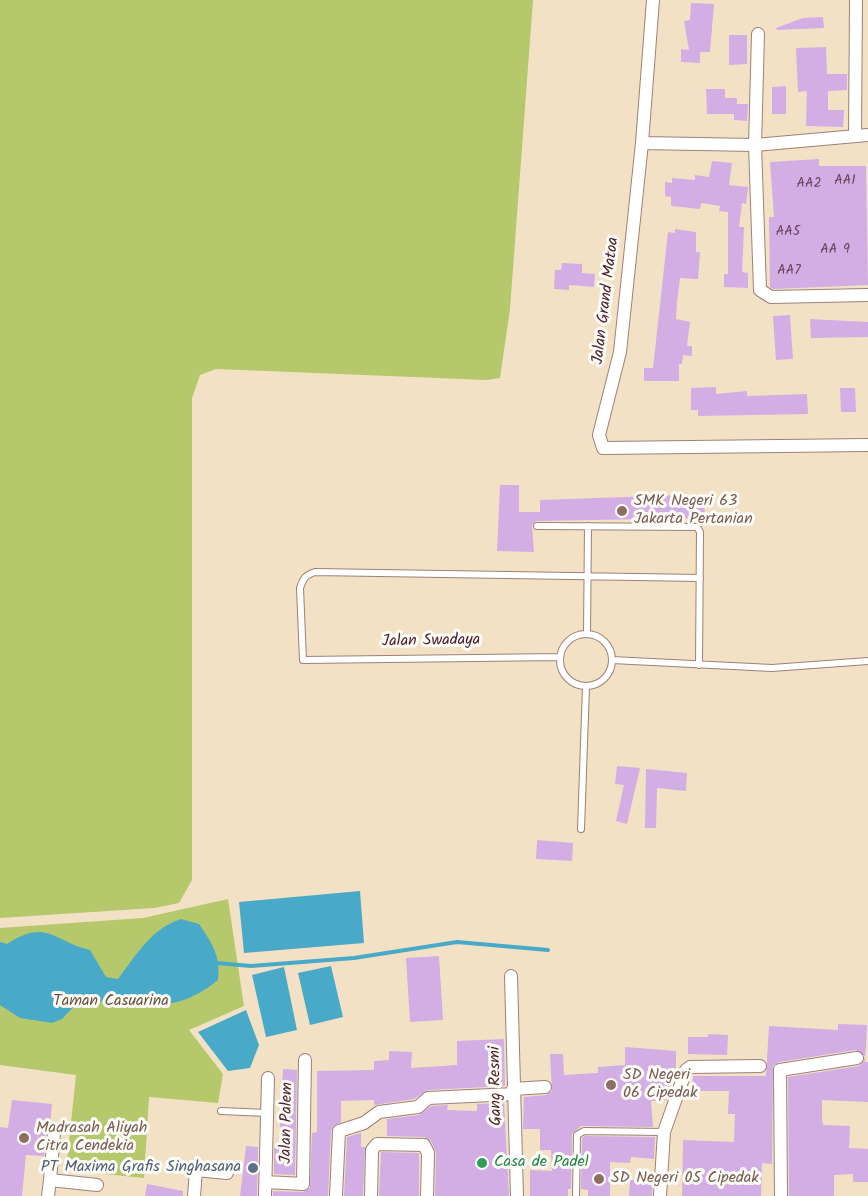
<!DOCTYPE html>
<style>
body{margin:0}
canvas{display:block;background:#f2e1c4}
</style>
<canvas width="868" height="1196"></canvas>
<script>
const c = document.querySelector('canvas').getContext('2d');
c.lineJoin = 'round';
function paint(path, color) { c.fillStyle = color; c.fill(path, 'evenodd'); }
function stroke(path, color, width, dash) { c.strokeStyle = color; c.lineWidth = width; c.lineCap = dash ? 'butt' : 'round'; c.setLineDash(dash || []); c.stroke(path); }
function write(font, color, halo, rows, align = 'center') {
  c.font = font + ' Kalam,sans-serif'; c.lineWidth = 6; c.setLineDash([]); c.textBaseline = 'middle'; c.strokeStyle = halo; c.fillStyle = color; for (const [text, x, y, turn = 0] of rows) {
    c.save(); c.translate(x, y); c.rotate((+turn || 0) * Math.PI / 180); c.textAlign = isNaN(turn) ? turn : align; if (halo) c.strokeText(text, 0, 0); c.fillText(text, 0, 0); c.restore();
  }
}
const green = new Path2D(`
 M0,0H533L510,309L500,378L487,380L216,369L200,375L192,398V880L179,903L154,908L0,918Z
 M228,899L244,1006L189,1030L223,1074L218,1103L149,1097L144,1178L66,1170L76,1075L0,1065V928L143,918Z`);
const water = new Path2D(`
 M360,891L364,943L244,953L239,902Z
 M181,919L199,924C212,943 221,956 218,980C199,995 176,1008 151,1003C145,1002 140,996 134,996C125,995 119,998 110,996L92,1007L85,1000L79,1001L62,1019L52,1023L20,1018L0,1005V942L7,944C47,918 53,941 90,950L106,977L118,979C137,954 151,929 181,919Z
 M331,966L343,1017L310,1025L298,973Z
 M284,967L297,1030L266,1037L252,975Z
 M246,1010L259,1045L250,1068L228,1071L198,1032Z`);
const stream = new Path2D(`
 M216,963L251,966L354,958L457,942L548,950`);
const building = new Path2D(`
 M691,3L714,4L710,52H700V63L681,62V49L689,50L684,21L690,20Z
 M823,17L824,28L777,30L776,28L803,18Z
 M729,35H747V64L729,65Z
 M826,47L827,74H847V90L828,91V110H844L843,127L806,126L807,91L798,92L796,48Z
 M786,86V114H772V87Z
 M706,89H725V98H737V104H748L747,121L734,120V114H707Z
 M819,159V166H866L868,285L773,289L770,287L769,217H774L770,162Z
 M712,161L732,163L729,185L748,187L746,204L742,203L739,227H744L742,272L748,273V288L724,287V274H728V212L719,211L720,206L701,203L700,209L671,206V197L665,196V182L672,183V178L695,180V175L709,177Z
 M675,229L696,232V252H700L698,279L680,278L677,302L676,319L690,322L687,346H692V356L683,355L682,364H679V381H644V368H653L668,232L675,233Z
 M562,263L582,264V273L595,274L594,287L569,285V290L554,289L555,270H561Z
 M790,315L793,359L776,360L773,316Z
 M810,319L868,322V337L811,338Z
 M716,387V394L747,391V396L807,394L808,414L698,416V410H691V388Z
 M840,388H855L856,412H841Z
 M500,485H519V512H540V500L681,495L682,505L704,504L705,518L536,521L532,525L534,552L497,551Z
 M617,766L640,768L627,824L616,821L624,785L615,784Z
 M646,769L687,773L686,791L657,788L656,828H645Z
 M537,840L573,843L572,861L536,859Z
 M439,956L443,1020L410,1022L406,958Z
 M838,1024L867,1025L865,1062H868V1102L822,1100V1120L823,1125L850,1126L849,1148L868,1149V1182H853V1174L834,1175V1196H789L788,1077L859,1066L864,1061L865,1056L856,1050L779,1062L773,1066L772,1164L762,1163L761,1196H682L683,1140L734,1142L735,1114H728L729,1091H692L693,1076H766L769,1026L838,1030Z
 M708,1034L728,1035L727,1055L688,1054V1037H708Z
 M504,1039L505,1086L428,1090L414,1099L374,1105V1100L341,1101V1122L333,1126L331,1131L328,1196H273V1191L303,1192L310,1188L312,1133L317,1132V1071L374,1070V1061L389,1060V1051L412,1052L411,1068L457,1065V1041Z
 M625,1047L676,1051V1068H670L671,1088L667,1100L651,1101L653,1127L581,1126L572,1134L571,1189H568V1196H530V1170L552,1171L551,1150H540V1129H523L524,1097L546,1095L552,1091L550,1054H563L564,1075L598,1073V1067L625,1065Z
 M283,1069L297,1070L295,1175L274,1174V1148H284V1127H280Z
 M12,1100L52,1104L50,1126L46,1132L44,1156L26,1155L22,1196H0V1127L8,1128Z
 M504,1103L509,1196H435L436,1153L431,1141L424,1137L387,1136V1119L419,1115L431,1106L448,1105L447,1110L477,1111V1104Z
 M361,1133V1147H365L363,1196H344L347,1137Z
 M585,1136L655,1137L654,1159L631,1157L630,1163L610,1162V1196H588V1190L581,1189L582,1138Z
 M246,1146L258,1147L257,1196H240Z
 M381,1152L419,1153V1196H379Z
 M630,1180L653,1181L652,1196H629Z
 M147,1184L183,1191V1196H145Z`);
const service = new Path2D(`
 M537,526L697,527L700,532L699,665
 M587,634L588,526
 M560 660a26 26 0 1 1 52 0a26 26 0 1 1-52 0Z
 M560,657L303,660L300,588C303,579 305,575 315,572L700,578
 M612,660L772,668L868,661
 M581,829L586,686
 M221,1111L267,1113
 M576,1196L577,1135L584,1131L664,1132`);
const minor = new Path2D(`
 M653,0L642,143L620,352L599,435L603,448L868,445
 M758,34L755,145L760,290L771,297L868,295
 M855,136L856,0
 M642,143L755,145L868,135
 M511,976L517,1196
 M513,1089L545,1087
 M50,1180L54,1133
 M266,1182L303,1184L305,1060
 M48,1196L50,1180L97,1185
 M194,1196L196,1170L227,1173
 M265,1196L268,1078
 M336,1196L339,1131L364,1123L379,1112L418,1107L428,1098L513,1094
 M371,1196L372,1150L377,1144L424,1145L428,1153L427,1196
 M660,1196L664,1132L686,1070L690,1067L760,1066
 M781,1196L780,1070L857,1058`);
const markers = [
 [622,511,6,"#8d6e63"],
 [611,1085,6,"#8d6e63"],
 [24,1138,6,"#8d6e63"],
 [482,1163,6,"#2e9e5b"],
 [253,1168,6,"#5c6f8a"],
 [599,1179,6,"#8d6e63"]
];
const numberNames = [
 ["AA1",845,182],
 ["AA2",809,185],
 ["AA5",788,233],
 ["AA 9",835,251],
 ["AA7",789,272]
];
const streetNames = [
 ["Jalan Grand Matoa",607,301,-83],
 ["Jalan Swadaya",431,642,-1],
 ["Gang Resmi",497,1086,-91],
 ["Jalan Palem",288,1123,-89]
];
const educationNames = [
 ["SMK Negeri 63",634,502],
 ["Jakarta Pertanian",634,520],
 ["SD Negeri",623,1076],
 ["06 Cipedak",623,1094],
 ["Madrasah Aliyah",36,1129],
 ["Citra Cendekia",36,1147],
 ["SD Negeri 05 Cipedak",611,1179]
];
const parkNames = [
 ["Taman Casuarina",111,1002]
];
const leisureNames = [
 ["Casa de Padel",494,1163]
];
const serviceNames = [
 ["PT Maxima Grafis Singhasana",241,1168]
];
paint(green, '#b5c86c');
paint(water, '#49a9c8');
stroke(stream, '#49a9c8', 4);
paint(building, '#d2aee5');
stroke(service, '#9e8078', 8);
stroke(minor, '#9e8078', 14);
stroke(service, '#fff', 6);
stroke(minor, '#fff', 12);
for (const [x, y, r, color] of markers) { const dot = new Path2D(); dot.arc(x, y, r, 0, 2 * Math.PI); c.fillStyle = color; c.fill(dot); stroke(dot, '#fdfcf7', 2); }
write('14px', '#6c435a', null, numberNames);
write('16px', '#4a1f2b', '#fdfcf7', streetNames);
write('16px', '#785e54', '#fdfcf7', educationNames, 'left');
write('16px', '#6a523e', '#fdfcf7', parkNames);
write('16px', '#27864d', '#fdfcf7', leisureNames, 'left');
write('16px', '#4e5e75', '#fdfcf7', serviceNames, 'right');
</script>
